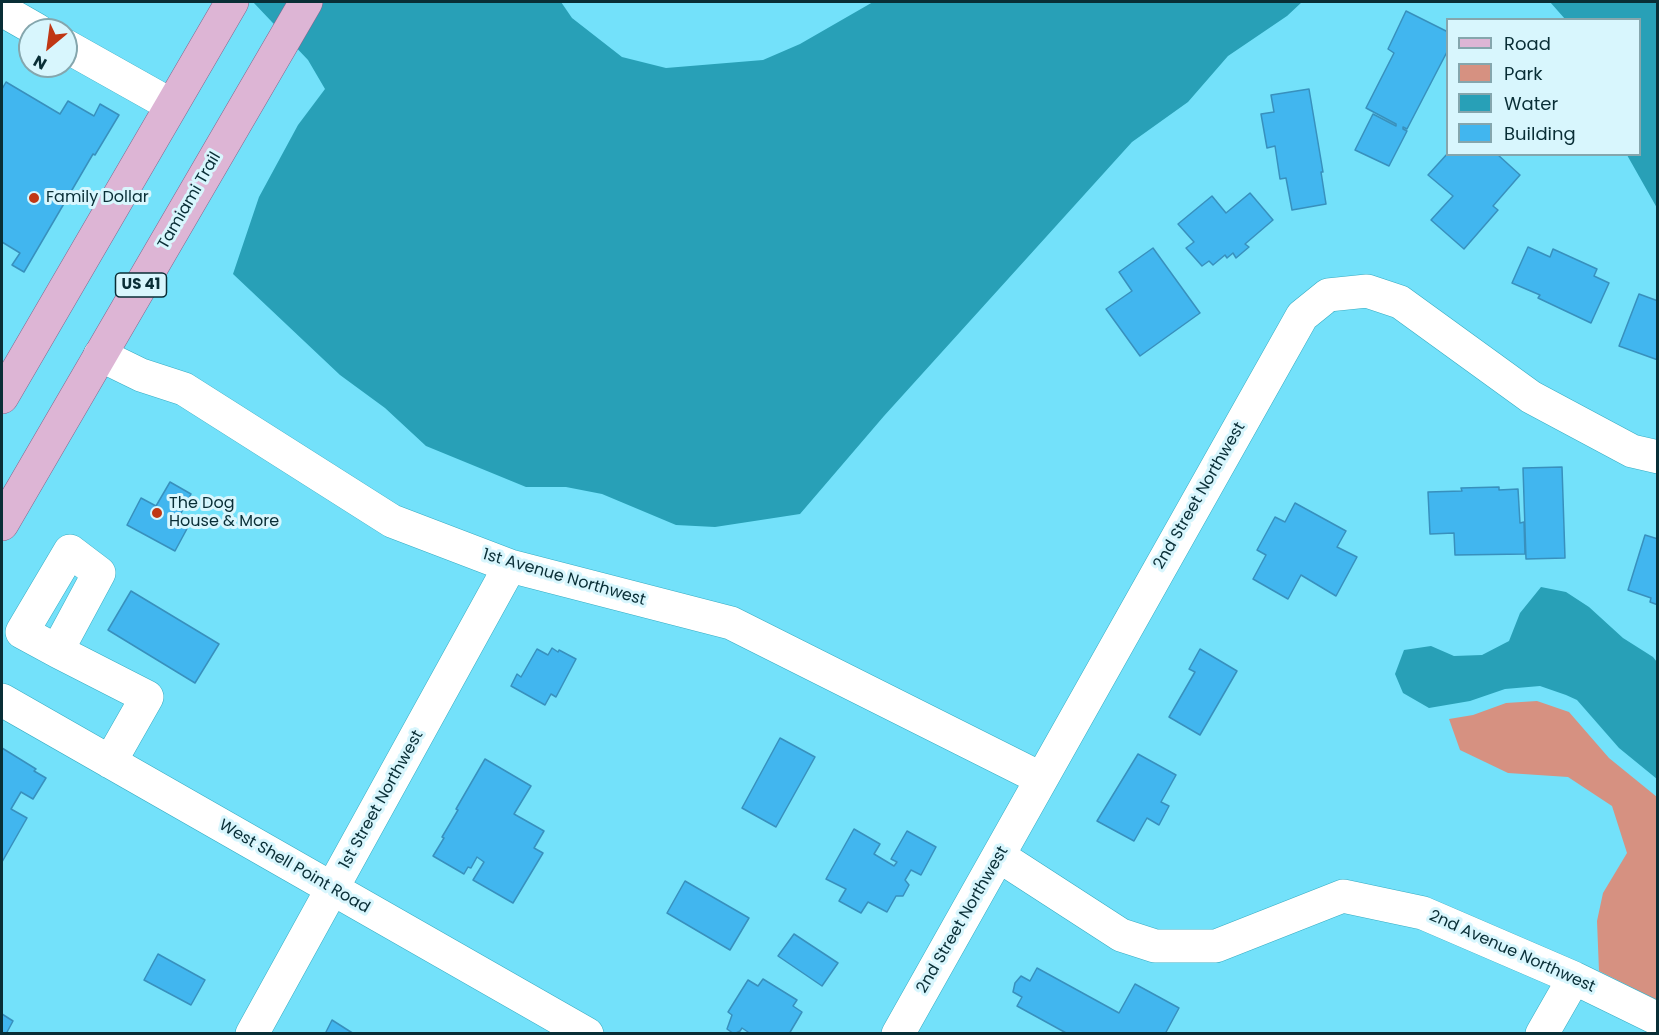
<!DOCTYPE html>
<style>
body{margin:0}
#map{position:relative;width:1659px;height:1035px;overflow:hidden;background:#73e1fa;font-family:Poppins,sans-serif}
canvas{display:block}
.frame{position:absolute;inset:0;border:3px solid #092e36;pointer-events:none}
.legend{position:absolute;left:1446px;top:18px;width:195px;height:138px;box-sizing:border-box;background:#d8f6fd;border:2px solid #85a6ad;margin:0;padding:8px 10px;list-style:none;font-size:18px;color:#092e36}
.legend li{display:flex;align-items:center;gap:12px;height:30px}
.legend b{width:30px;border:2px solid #85a6ad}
.north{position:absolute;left:18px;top:18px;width:60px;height:60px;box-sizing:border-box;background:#d8f6fd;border:2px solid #85a6ad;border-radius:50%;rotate:209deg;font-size:16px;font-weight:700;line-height:24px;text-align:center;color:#092e36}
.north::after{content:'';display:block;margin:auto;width:21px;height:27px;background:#c03714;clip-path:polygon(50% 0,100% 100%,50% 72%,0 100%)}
</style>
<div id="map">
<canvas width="1659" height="1035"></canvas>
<div class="frame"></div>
<ul class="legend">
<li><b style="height:8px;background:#ddb5d5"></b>Road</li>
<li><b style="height:16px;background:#d69181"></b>Park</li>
<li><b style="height:16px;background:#28a0b7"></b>Water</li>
<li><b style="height:16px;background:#41b6ef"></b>Building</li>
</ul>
<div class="north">N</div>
</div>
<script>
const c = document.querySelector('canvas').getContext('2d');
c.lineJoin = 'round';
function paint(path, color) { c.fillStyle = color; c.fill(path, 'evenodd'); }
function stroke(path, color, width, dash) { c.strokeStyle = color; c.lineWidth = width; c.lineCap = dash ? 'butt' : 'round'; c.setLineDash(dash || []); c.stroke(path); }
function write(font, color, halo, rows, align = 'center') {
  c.font = font + ' Poppins,sans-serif'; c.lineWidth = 6; c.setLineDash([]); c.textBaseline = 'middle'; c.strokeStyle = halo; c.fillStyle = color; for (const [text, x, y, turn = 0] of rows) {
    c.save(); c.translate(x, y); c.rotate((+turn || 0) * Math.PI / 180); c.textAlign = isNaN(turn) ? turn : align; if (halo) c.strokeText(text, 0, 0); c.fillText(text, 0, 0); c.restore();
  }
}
const green = new Path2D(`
 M1537,701L1569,712L1609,758L1657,797V1000L1599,971L1597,921L1603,893L1627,853L1612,806L1568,777L1508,773L1460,750L1449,719L1473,715L1506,703Z`);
const water = new Path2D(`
 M253,2H561L572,18L622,57L666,68L763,60L800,44L873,2H1302L1287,16L1228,56L1188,102L1132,142L884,416L800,514L715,527L676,525L602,494L566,487H526L426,446L385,408L340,375L233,274L259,197L298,125L325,89L308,60Z
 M1550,2H1657V208L1627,155L1640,154V20L1565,19Z
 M1541,587L1566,592L1589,607L1623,638L1653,657L1657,662V779L1619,748L1577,700L1566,695L1540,686L1505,689L1470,701L1429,708L1403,693L1395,674L1404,650L1431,646L1454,656L1482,655L1509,641L1520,613Z`);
const building = new Path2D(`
 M1406,11L1448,32V50L1407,129L1403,127V129L1407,131L1389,166L1355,150L1373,114L1396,126V124L1366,108L1394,53L1388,49Z
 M6,82L60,114L68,101L94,116L100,104L119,115L95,155L93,154L24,272L12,265L20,253L2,242V89Z
 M1309,89L1323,172H1321L1326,204L1292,210L1286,178L1280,179L1275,146L1267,148L1261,114L1274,112L1271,95Z
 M1448,153V154H1497L1520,175L1493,206L1498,210L1464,249L1431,220L1453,196L1428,175Z
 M1250,193L1273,220L1245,244L1249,247L1236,258L1233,253L1227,258L1225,255L1213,265L1209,261L1202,266L1186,248L1194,242L1178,224L1212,196L1226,213Z
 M1528,247L1550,257L1553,249L1597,269L1594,276L1609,283L1591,323L1538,298L1540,295L1512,283Z
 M1153,248L1200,313L1140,356L1106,309L1132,291L1119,272Z
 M1639,294L1658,301V360L1619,346Z
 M1562,467L1565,558L1526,559L1523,468Z
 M170,482L191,494L178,519L189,525L175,551L127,525L141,498L156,506Z
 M1499,487V490L1518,489L1520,523L1524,522L1525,554L1455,555L1454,533L1430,534L1428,492L1462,491L1461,488Z
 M1295,503L1346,531L1337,547L1357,557L1336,596L1301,575L1288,599L1253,579L1266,555L1257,550L1275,517L1285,522Z
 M1645,535L1658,539V605L1650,602L1651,598L1628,590Z
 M131,591L219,644L195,683L108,630Z
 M552,648L558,652L559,650L576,659L556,697L551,694L545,705L511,686L517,674L521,677L537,649L548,655Z
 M1200,649L1237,671L1200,735L1169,717L1195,672L1189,669Z
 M780,738L815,757L776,827L742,808Z
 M2,748L36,769L34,771L46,778L33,799L21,792L11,809L27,818L2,862Z
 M1138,754L1176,775L1161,802L1169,806L1159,825L1147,818L1134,841L1097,821Z
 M485,759L531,786L514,814L544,831L534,848L543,853L513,903L473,880L484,862L477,857L471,868L468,867L464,874L433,856L444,838L442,837L458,810L456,809Z
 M854,829L880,844L874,854L894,866L897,862L891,859L907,831L936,847L921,875L911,870L905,880L909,885L903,896H896L887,912L868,902L861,913L839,901L846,889L826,879Z
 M685,881L749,918L730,950L667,913Z
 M794,934L838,963L822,986L778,956Z
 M158,954L205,980L191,1005L144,980Z
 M1037,968L1119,1013L1135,984L1179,1008L1165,1034H1068L1017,1006L1022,997L1013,992L1015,983L1021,976L1030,981Z
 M763,979L797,1000L793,1006L802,1012L789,1034H747L748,1032L742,1028L740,1031L734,1034L727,1029L732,1015L728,1012L748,980L758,986Z
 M2,1014L13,1021L6,1034H2Z
 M332,1020L354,1034H325Z`);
const minor = new Path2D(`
 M2,10L37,30
 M66,46L171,105
 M100,355L141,375L184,389L392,521L510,566L731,623L1040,778
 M57,651L22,632L70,551L99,573L57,651L147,697L110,762
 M2,700L587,1034
 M999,856L1121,935L1155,946H1216L1343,896L1423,913L1574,978L1658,1019
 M252,1034L510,566
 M898,1034L1302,316L1328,295L1367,291L1400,302L1531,397L1632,451L1658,457
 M1542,1034L1574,978`);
const major = new Path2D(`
 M2,397L232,2
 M2,524L306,2`);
const markers = [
 [34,198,6,"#c03714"],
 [157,513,6,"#c03714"]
];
const shields = [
 [141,285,51]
];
const shieldNames = [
 ["US 41",141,285]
];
const poiNames = [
 ["Family Dollar",46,198],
 ["The Dog",169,504],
 ["House & More",169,522]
];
const streetNames = [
 ["Tamiami Trail",190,201,-60],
 ["2nd Street Northwest",1200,496,-60],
 ["1st Avenue Northwest",564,578,16],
 ["1st Street Northwest",382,800,-61],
 ["West Shell Point Road",294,867,30],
 ["2nd Street Northwest",963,920,-60],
 ["2nd Avenue Northwest",1512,952,24]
];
paint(green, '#d69181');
paint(water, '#28a0b7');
paint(building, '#41b6ef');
stroke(building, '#3890bd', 1.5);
stroke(minor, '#35abc2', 34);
stroke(major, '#84658b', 34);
stroke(minor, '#fff', 33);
stroke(major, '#ddb5d5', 33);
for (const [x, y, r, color] of markers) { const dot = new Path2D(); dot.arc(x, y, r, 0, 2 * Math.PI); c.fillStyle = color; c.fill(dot); stroke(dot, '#d8f6fd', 2); }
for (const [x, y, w] of shields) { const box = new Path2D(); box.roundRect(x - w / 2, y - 12, w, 24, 4.5); c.fillStyle = '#d8f6fd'; c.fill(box); stroke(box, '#092e36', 1.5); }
write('bold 15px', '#092e36', null, shieldNames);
write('16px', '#092e36', '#d8f6fd', poiNames, 'left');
write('16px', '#092e36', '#d8f6fd', streetNames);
</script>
